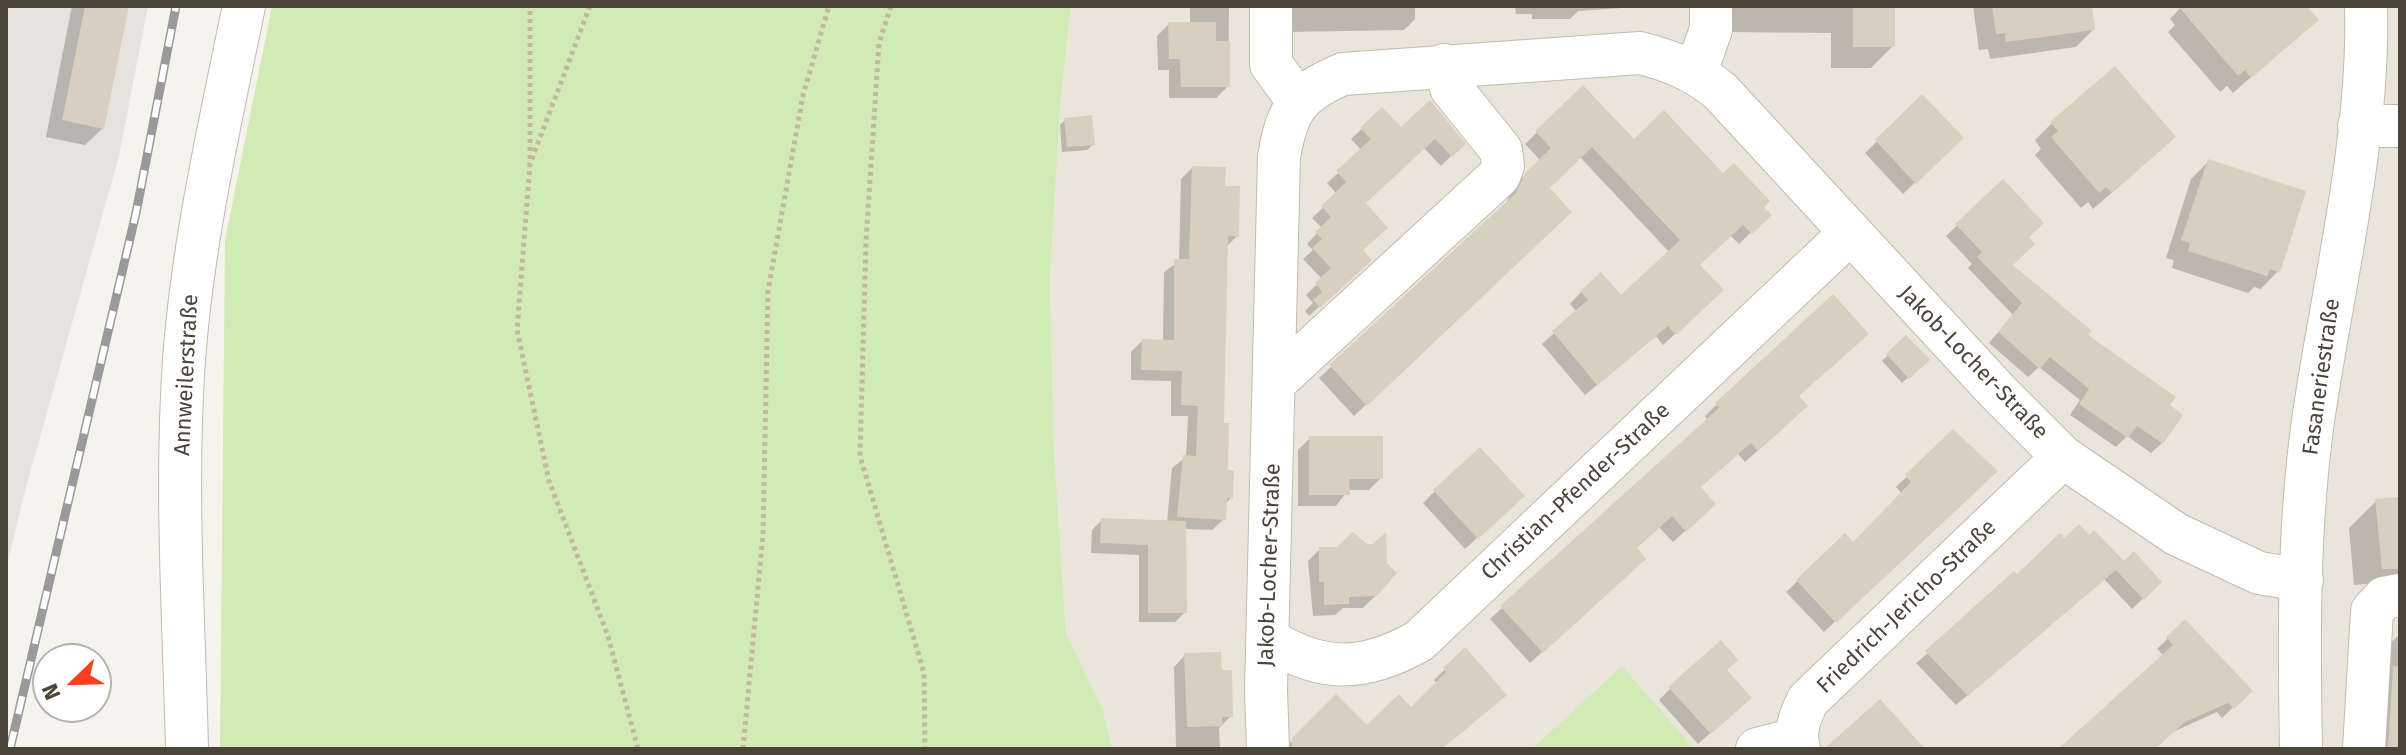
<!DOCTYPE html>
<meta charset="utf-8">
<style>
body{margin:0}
#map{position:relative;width:2406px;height:755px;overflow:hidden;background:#f6f3ec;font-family:"Fira Sans",sans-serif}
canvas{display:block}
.frame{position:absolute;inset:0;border:8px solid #4b4439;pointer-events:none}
.north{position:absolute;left:32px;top:643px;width:80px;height:80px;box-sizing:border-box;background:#fff;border:2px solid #b7b4b0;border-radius:50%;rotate:247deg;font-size:22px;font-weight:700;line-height:32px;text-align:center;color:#4b4439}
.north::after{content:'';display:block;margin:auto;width:28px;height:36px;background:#fc3f1d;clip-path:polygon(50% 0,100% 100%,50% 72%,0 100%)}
</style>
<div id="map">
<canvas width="2406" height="755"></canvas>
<div class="frame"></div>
<div class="north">N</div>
</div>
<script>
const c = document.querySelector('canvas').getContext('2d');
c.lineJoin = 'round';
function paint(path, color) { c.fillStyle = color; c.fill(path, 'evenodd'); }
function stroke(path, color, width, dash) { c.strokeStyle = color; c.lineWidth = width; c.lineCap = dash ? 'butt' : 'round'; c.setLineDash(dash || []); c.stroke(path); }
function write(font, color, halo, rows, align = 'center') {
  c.font = font + ' "Fira Sans",sans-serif'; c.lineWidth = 6; c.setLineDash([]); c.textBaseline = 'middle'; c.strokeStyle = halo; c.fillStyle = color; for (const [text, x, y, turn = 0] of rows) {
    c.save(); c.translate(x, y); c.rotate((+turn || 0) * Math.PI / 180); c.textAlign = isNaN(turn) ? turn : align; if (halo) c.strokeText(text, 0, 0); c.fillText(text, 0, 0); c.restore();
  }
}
const residential = new Path2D(`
 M1071,6H2400V749H1112L1103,709L1066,635L1054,450L1050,280L1060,108Z`);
const industrial = new Path2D(`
 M6,6H148L119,156L23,498L6,571Z`);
const green = new Path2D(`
 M272,6H1071L1060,108L1050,280L1054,450L1066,634L1103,709L1112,749H220L225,240Z
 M1622,666L1694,749H1532Z`);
const shadow = new Path2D(`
 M72,6H127L103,128L85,145L46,137Z
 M1190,6H1229L1228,86L1216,98H1169V70H1158L1157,36L1169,24H1190Z
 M1287,6H1415V19L1404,30L1288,32Z
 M1515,6H1651L1578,11L1570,19H1532V14H1516Z
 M1725,6H1893V46L1871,68H1831V33L1725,32Z
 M1973,6H2090L2093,30L2076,47L1990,59L1988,49L1979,50Z
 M2182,6H2305L2316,20L2233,93L2227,86L2220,92L2168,32L2175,25L2170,19Z
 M1583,88L1634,142L1723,176L1769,215L1739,244L1730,235L1698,265L1710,302L1663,345L1656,336L1585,395L1542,344L1577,312L1570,304L1581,292L1621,298L1670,253L1580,157L1547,189L1557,223L1354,416L1319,378L1505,206L1514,186L1541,161L1525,144Z
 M1922,97L1961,138L1903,194L1865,153Z
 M1382,110L1401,130L1463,144L1441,166L1424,148L1363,204L1359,270L1309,316L1305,311L1313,303L1306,295L1322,279L1303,259L1313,250L1307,244L1322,228L1312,218L1337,194L1327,183L1362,151L1351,139Z
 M1065,120L1093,144L1087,150L1062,152L1060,125Z
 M2052,123L2156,154L2093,209L2088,202L2081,208L2035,155L2041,149L2035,140Z
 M2208,162L2278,271L2261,289L2254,287L2248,293L2172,268L2174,260L2166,258L2191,179Z
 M1192,168L1223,188L1237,236L1226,247L1222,425L1231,498L1225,504L1224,519L1212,530L1184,529L1185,612L1175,622H1139V555L1091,553L1092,530L1102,520L1167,522L1172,468L1186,457L1188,416H1171V381L1131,380V352L1142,341H1163L1164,272L1179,261L1181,179Z
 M2002,182L2026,237L2010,265L2167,406L2162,443L2151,453L2127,436L2116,447L2070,415L2080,400L2039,367L2028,377L1989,343L2013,315L1968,268L1972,264L1946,236Z
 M1833,297L1797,397L1794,418L1745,462L1738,454L1699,488L1702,516L1673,542L1659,527L1635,549L1632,571L1530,663L1490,619L1708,421L1705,416L1716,405Z
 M1906,338L1927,360L1902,383L1882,361Z
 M1953,432L1985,481L1824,632L1786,592L1845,536L1853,544L1902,494L1896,487Z
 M1310,438L1381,478L1369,490H1348L1336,506H1298V450Z
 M1435,491L1510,508L1465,549L1423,503Z
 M2400,499V581L2354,585L2349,528L2376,501Z
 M2089,537L2124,563L2160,582L2132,609L2104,579L1956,705L1916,663L2064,541Z
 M1320,549L1376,595L1363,608H1343L1335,615L1313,616L1308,561Z
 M2185,622L2250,691L2222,718L2217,712L2173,732L2153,749H2062L2164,656L2157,649Z
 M2398,636L2400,749H2378L2387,646Z
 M1465,650L1441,749H1284L1336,697L1366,728L1411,710L1438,684L1434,680Z
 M1185,655L1220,672L1231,716L1219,728L1220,749H1165L1176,748L1174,667Z
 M1725,671L1738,709L1698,744L1659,700L1670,689Z`);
const building = new Path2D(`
 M85,6H129L104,129L62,120Z
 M1853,6H1895V47H1853Z
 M1992,6H2092L2095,30L2006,42L2005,33L1996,34Z
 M2178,6H2307L2319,20L2251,78L2245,70L2238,76Z
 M1168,22H1216V41H1230V87H1181L1180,59H1169Z
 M2115,66L2176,137L2112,193L2106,187L2099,193L2051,137L2058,131L2050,122Z
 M1583,85L1634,139L1664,110L1723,173L1734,163L1770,201L1764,207L1772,215L1752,234L1743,225L1700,265L1724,290L1676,335L1668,326L1597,385L1552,331L1588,300L1580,291L1601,272L1621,295L1680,240L1592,147L1550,188L1572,212L1367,406L1329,365L1515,194L1526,172L1551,148L1535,131Z
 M1922,94L1964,138L1916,184L1875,140Z
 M1430,100L1466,144L1452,157L1435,139L1366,203L1388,228L1363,250L1372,260L1320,308L1313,300L1322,292L1315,283L1331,268L1312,248L1322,239L1315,232L1331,217L1321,206L1346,182L1336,171L1371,139L1360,128L1382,107L1401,127Z
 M1092,115L1095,145L1067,147L1064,118Z
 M2208,159L2306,191L2280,273L2270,269L2267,276L2188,251L2190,243L2181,240Z
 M1192,166L1226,167L1225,186H1240L1239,237L1228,236L1224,423H1229L1228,470L1234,471L1233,499L1227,498L1226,520L1177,517L1183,455L1196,456L1198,406L1181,405L1182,371L1141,370L1142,339L1174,340V259H1189Z
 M2003,179L2044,223L2029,237L2035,244L2013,265L2092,331L2088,335L2176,397L2170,405L2183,415L2163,444L2137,426L2128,438L2079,404L2089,389L2050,357L2040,369L1998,332L2022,303L1977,257L1982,252L1955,224Z
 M1833,294L1869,334L1799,396L1808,406L1758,451L1751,443L1701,487L1716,504L1686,532L1672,516L1637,548L1646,559L1543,653L1500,606L1719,408L1715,403Z
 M1906,335L1930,360L1909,379L1886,354Z
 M1953,429L1998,471L1836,623L1796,580L1845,533L1853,542L1911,482L1905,475Z
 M1309,436H1383V479H1349L1350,495H1309Z
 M1480,447L1525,496L1478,539L1433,490Z
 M2400,497V569H2382L2375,499Z
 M1101,518L1186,521L1187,613H1148V545L1100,543Z
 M2079,524L2089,535L2094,530L2124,561L2134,551L2162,582L2144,600L2116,570L1968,696L1925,651L2014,571L2017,574L2060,533L2064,538Z
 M1353,532L1367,544H1373L1386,532L1387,563L1397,573L1377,596L1349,597V604L1324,605V582H1319V547H1337Z
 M2185,619L2253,691L2234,709L2228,703L2185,722L2155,749H2058L2173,645L2166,637Z
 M1721,640L1738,660L1727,670L1752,698L1711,734L1668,687Z
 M1465,647L1507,695L1442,749H1292V738L1336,694L1367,725L1399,694L1411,707L1446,672L1443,668Z
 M1221,652L1222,670H1232L1233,717H1222L1223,726L1187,727L1184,653Z
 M2393,666L2400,667V749H2388Z
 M1880,699L1925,749H1824Z`);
const path = new Path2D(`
 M590,6L530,164L517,330L549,481L608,636L638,749
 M891,6L879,43L866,241L860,456L924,673L925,749
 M530,159V6
 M743,749L763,534L768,291L803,95L829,6`);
const minor = new Path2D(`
 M1271,6V64L1298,101
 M1696,72L1711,29V6
 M2359,126H2400
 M1275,382L1499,176L1503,166L1501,150L1451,88L1444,65
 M1269,640C1323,673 1364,672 1419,641L1850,233
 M187,749C184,620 175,489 184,360C193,240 220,123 244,6
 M1268,749L1266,690L1279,157C1287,109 1298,93 1343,74L1640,53C1672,61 1694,70 1720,91L1997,391L2063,457L2176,534L2259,573L2302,580
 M1757,749L1796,739
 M1799,749C1794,732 1800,716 1808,700L2063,457
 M2301,749C2299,641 2298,529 2313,421C2332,289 2370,139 2366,6
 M2364,749L2372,611L2384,598L2400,595`);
const rail = new Path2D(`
 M10,749L136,213L176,6`);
const streetNames = [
 ["Jakob-Locher-Straße",1973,363,46],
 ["Annweilerstraße",187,375,-87],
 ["Fasaneriestraße",2322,377,-82],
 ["Christian-Pfender-Straße",1576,492,-43],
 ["Jakob-Locher-Straße",1270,565,-88],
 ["Friedrich-Jericho-Straße",1907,607,-44]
];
paint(residential, '#eae5da');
paint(industrial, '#e6e2dd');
paint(green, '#d2eab5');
paint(shadow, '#0003');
paint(building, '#d8cfc1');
stroke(minor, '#c2bbae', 44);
stroke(path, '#c4b79f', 5, [4, 4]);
stroke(minor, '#fff', 42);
stroke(rail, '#9a9a9a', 9);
stroke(rail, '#fff', 6, [18]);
write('22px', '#4b4439', '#fff', streetNames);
</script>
